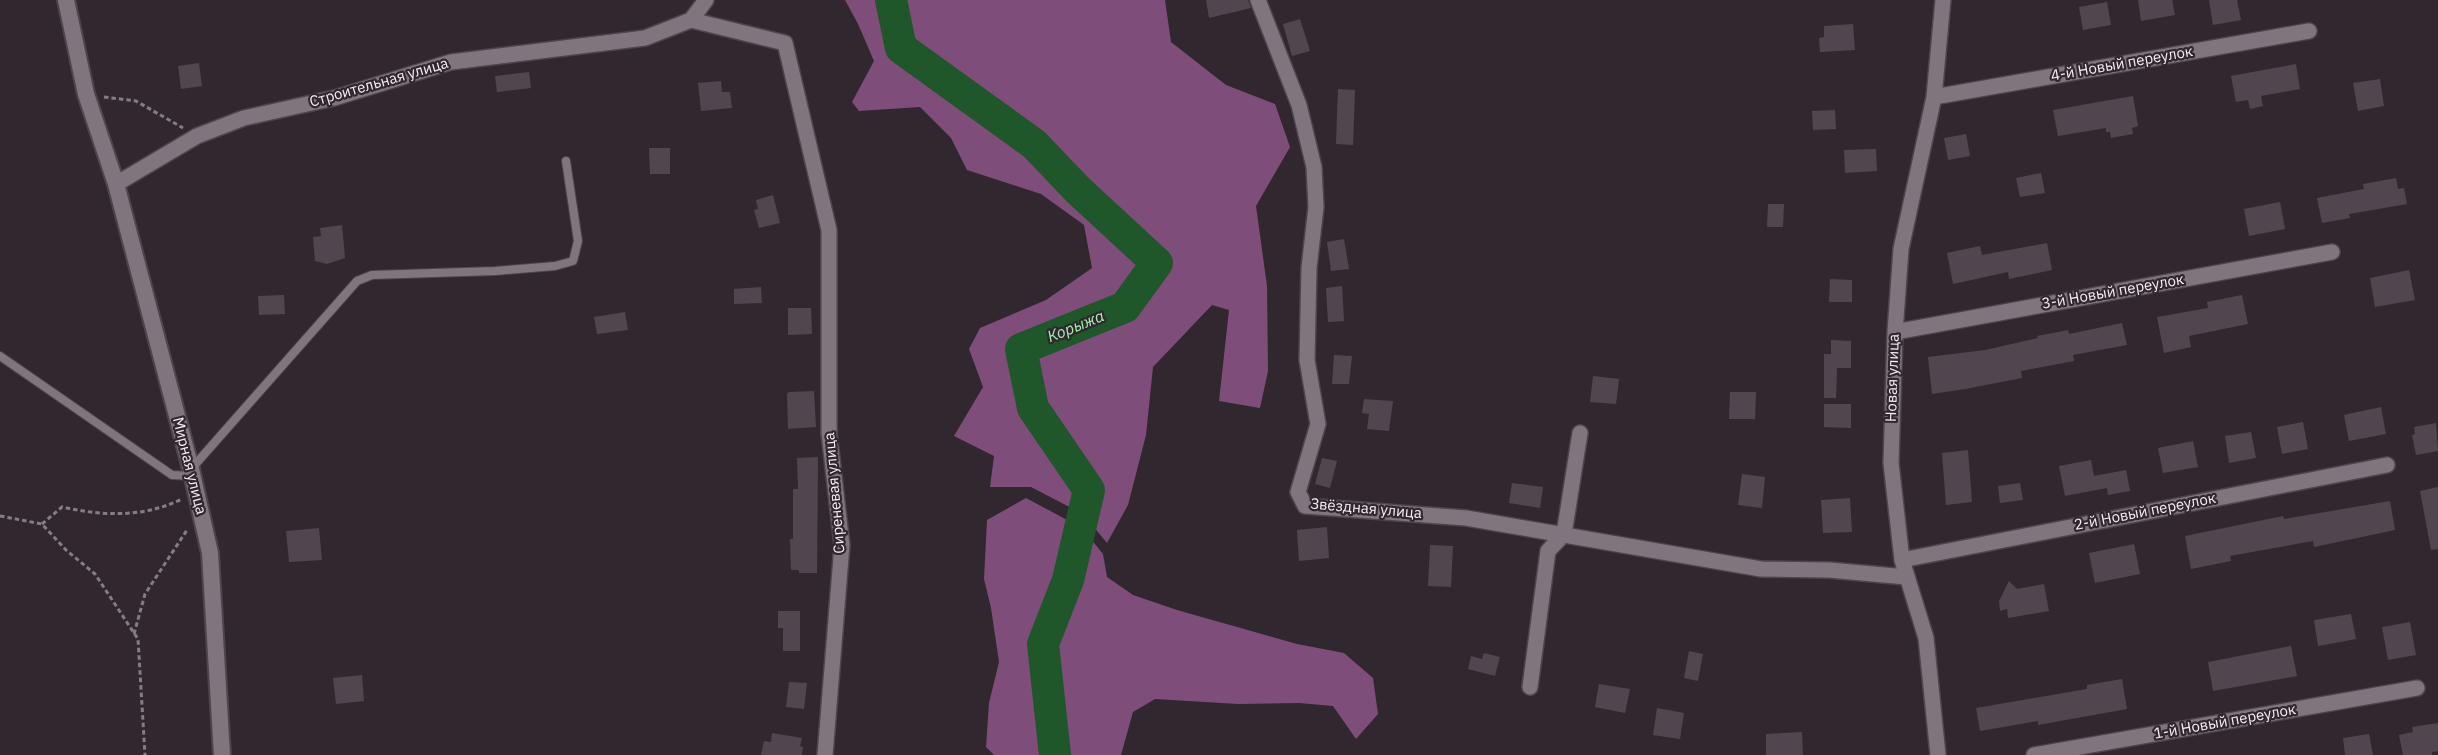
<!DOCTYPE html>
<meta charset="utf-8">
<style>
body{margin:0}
canvas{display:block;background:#30272f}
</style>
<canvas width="2438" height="755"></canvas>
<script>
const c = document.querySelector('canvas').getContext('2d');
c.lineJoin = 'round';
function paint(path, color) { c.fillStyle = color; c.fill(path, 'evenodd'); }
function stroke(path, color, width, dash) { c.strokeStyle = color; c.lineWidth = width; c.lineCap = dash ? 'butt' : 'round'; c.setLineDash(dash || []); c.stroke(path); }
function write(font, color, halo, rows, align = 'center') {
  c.font = font + ' "IBM Plex Sans",sans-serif'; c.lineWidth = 4.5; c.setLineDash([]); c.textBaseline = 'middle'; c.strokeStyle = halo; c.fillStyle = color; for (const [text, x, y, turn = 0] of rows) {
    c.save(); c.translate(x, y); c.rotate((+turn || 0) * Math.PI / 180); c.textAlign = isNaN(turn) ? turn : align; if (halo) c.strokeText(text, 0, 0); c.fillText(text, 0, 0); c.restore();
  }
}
const forest = new Path2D(`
 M845,0H1165L1171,42L1226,85L1275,104L1290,147L1256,206L1267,286L1268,371L1260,408L1219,401L1229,310L1212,305L1153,367L1146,435L1128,505L1107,543L1083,514L1031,487H990L994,456L954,436L983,387L969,349L980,328L1046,300L1092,268L1084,225L1041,194L967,170L951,138L920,107L859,111L852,102L874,61L858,24Z
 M1026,498L1082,528L1103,554L1107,577L1133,595L1177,610L1297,644L1344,653L1373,678L1378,714L1356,739L1333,706L1299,703L1238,704L1155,699L1133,712L1121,755H994L986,747L989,703L999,662L991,608L984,579L987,520Z`);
const river = new Path2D(`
 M891,0L901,48L1034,144L1078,190L1157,263L1125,307L1021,349L1033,408L1089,490L1068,580L1043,644L1055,755`);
const building = new Path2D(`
 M1206,0H1248L1251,8L1209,18Z
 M2138,0H2172L2175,15L2141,21Z
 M2209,0H2237L2241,20L2213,25Z
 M2107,2L2111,25L2083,30L2079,7Z
 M1300,19L1310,51L1292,56L1283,24Z
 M1853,24L1855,50L1820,52L1819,38L1824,37V26Z
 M199,63L202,86L181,89L178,66Z
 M2296,64L2300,89L2261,96L2263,106L2250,109L2248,100L2236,102L2231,76Z
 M529,72L531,88L497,92L495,76Z
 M2380,79L2384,106L2358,111L2353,83Z
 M721,81L722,92H730L732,108L701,111L698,83Z
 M1338,89L1355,90L1353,145L1336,144Z
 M2133,96L2138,126L2132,128L2133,134L2111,138L2110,132H2106V128L2058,136L2053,110Z
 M1835,110L1836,129L1813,130L1812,111Z
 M1966,134L1970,156L1948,160L1944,138Z
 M649,148H670V174H650Z
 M1876,149L1877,171L1845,173L1844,150Z
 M2041,173L2045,193L2020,197L2016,178Z
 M2396,178L2398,189L2404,188L2407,204L2349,214L2350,218L2322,223L2317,198L2364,189L2363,184Z
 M773,195L780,223L759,228L754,210L758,209L756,200Z
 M2280,202L2285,229L2249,236L2244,209Z
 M1768,204H1784L1783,227H1767Z
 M342,225L345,258L327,264L315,261L313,237L321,236L320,228Z
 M1344,239L1349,269L1331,271L1327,242Z
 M2047,243L2052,270L2009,279L2008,272L1953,284L1947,253L1980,246L1982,255Z
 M2409,270L2415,300L2375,307L2370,278Z
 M1830,279L1852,280V302H1829Z
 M1342,286L1344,321L1328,322L1326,288Z
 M761,287L762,303L734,304V289Z
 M284,295L285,314L259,315L258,296Z
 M2242,295L2248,324L2189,336L2191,347L2164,353L2157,317L2208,308L2207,302Z
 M788,308H811L812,334L788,335Z
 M625,312L628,330L597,334L594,317Z
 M2122,323L2127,345L2073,355L2074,361L2021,371L2022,378L1965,389L1932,394L1928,357L1985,350L2038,338L2037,336L2068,330L2069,334Z
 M1831,340L1851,341V368H1837L1836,398H1824V354H1831Z
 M1334,355L1352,356L1349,384H1332Z
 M1593,376L1619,379L1616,404L1590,402Z
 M814,391L816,427L788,429L787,394L789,392Z
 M1730,392H1756L1755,419H1729Z
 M1364,399L1393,401L1389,431L1367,429L1369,414L1362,413Z
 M1824,404H1851V428L1824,427Z
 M2381,407L2386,434L2349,441L2344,415Z
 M2303,422L2308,449L2282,454L2277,427Z
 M2436,423L2438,451L2416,455L2412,435L2415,434L2414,427Z
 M2251,432L2256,458L2229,463L2225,436Z
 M2193,441L2198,467L2163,473L2158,448Z
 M1968,450L1972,502L1946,505L1942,453Z
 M818,457L817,573H799V570H791L790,539H793V489H798L797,458Z
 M1322,458L1337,461L1330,488L1315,484Z
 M2091,460L2094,476L2126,470L2130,491L2108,495L2107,488L2065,496L2059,466Z
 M1742,474L1765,477L1762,508L1738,505Z
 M1512,483L1543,487L1540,508L1509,503Z
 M2020,483L2023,500L2000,503L1998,486Z
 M2438,487V549L2431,550L2420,491Z
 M1850,498L1852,532L1823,533L1821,500Z
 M2390,501L2395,530L2314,547L2313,541L2230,556L2231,561L2191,569L2185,536L2283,516L2284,519Z
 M1327,527L1329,558L1299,561L1297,530Z
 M319,528L322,560L289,562L286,531Z
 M2134,544L2140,574L2095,583L2089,553Z
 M1430,545L1453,546L1451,587L1428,586Z
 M2009,581L2017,589L2044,584L2049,611L2008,618L2007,609L2000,611L1999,601Z
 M778,611H800V651H783V628H778Z
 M2351,614L2356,639L2318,646L2314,620Z
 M2410,622L2416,655L2388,660L2382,627Z
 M2291,646L2297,676L2213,691L2208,662Z
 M1689,651L1703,654L1698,681L1684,678Z
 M1484,653L1500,657L1495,676L1468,669L1471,656L1482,659Z
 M362,675L364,701L336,704L333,678Z
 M2122,679L2127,709L2038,725V721L1980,731L1976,708L2087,689V685Z
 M789,682L807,683L804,709L786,707Z
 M1599,684L1630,689L1625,713L1595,707Z
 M1657,708L1684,713L1680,739L1653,735Z
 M2438,723V751L2432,752V755H2403L2399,735L2413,732L2412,727Z
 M1802,732L1803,755H1766V734Z
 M772,733L802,738L800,746L803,747L802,755H761L764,741L771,742Z
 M2369,734L2373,755H2345L2343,738Z`);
const path = new Path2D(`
 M104,97L136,101L183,128
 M0,516L42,524L66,550L95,574L138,639L145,755
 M42,524L62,507C103,516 143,518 182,499
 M134,634L145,594L187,530`);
const service = new Path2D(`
 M0,356L172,475L191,476
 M192,468L357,281L372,275L495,271L555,266L573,261L578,241L566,161`);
const minor = new Path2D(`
 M1258,0L1299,105L1314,167L1316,207L1309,268L1307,360L1318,424L1298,492L1305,506L1466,518L1761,569L1829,570L1906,577
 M691,20L785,43L829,230V433L842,545L825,755
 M1934,97L2309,31
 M116,184L197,136L244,118L334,98L451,62L645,38L691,20L706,0
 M1895,332L2332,252
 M1902,560L2387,465
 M1530,687L1548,551L1564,534L1580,433
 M1938,755L1926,638L1902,560L1891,463L1895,332L1901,249L1934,97L1943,0
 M2034,755L2417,688`);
const tertiary = new Path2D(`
 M66,0L86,94L116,184L191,469L210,553L222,755`);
const streetNames = [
 ["4-й Новый переулок",2122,64,-10],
 ["Строительная улица",379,83,-16],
 ["3-й Новый переулок",2113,292,-10],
 ["Новая улица",1893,378,-88],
 ["Мирная улица",189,466,76],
 ["Сиреневая улица",835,493,-95],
 ["Звёздная улица",1366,509,5],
 ["2-й Новый переулок",2145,512,-11],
 ["1-й Новый переулок",2225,722,-10]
];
const waterNames = [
 ["Корыжа",1076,327,-22]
];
paint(forest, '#7e4d7a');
stroke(river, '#1f562a', 32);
paint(building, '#50464f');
stroke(service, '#4d454c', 10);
stroke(minor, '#4d454c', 18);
stroke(tertiary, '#4d454c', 20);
stroke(path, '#857d84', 3, [4.5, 3]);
stroke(service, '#80757e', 8);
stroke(minor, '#80757e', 15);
stroke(tertiary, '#80757e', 16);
write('15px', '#f5eef4', '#30272f', streetNames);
write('italic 16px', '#a2f2ad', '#30272f', waterNames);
</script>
